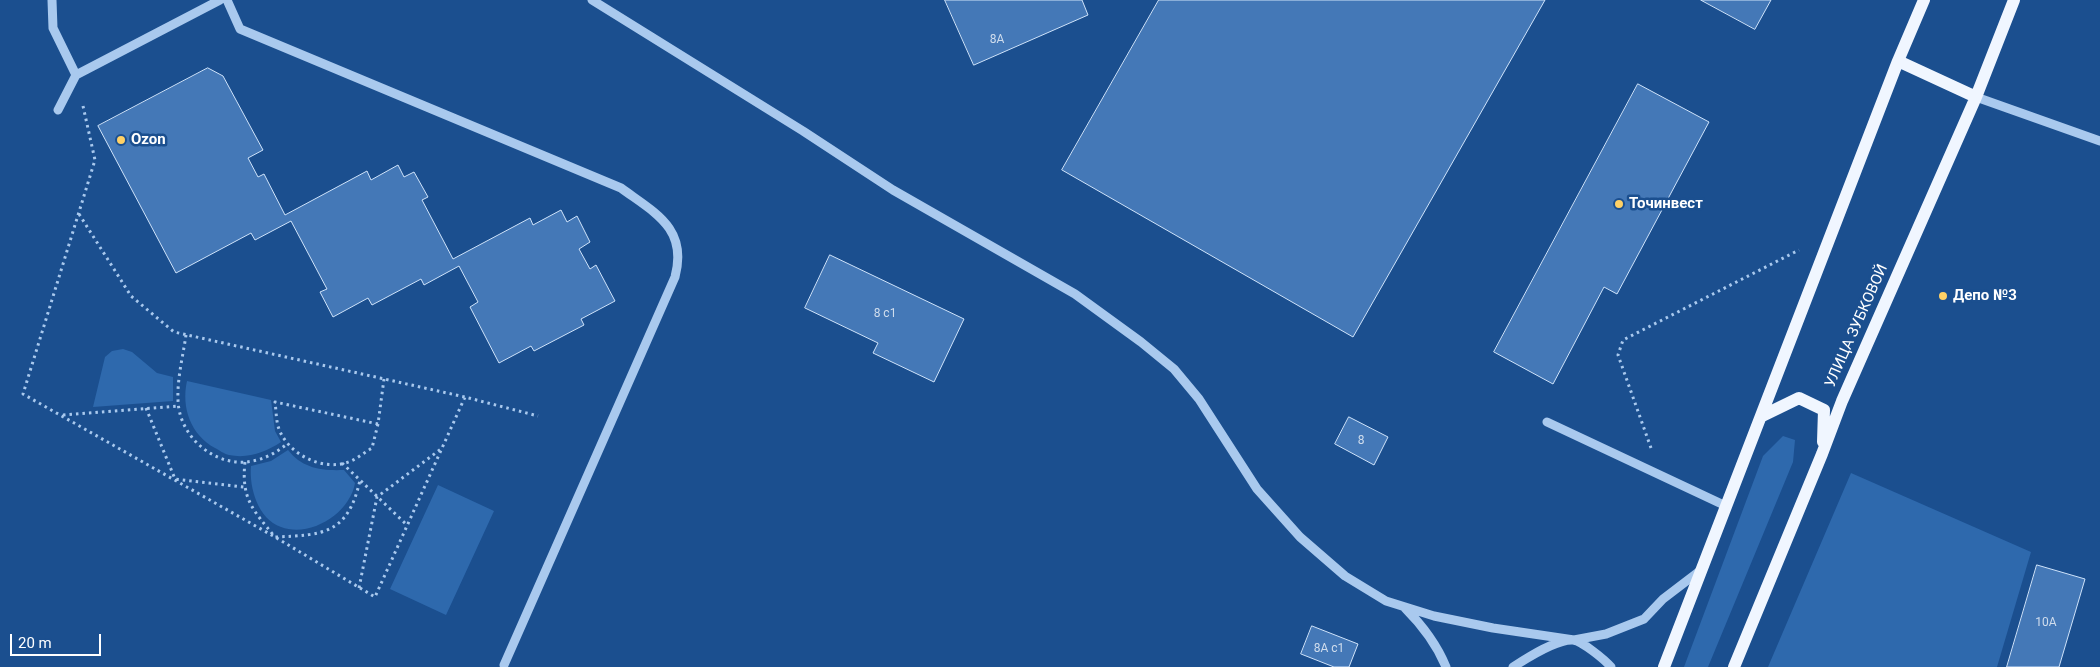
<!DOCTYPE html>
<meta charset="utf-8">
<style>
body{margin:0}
#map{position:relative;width:2100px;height:667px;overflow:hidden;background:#1b4f8f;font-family:Roboto,sans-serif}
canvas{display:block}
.scale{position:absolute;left:10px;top:634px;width:91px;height:22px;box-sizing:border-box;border:2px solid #fff;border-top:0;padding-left:6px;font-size:15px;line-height:18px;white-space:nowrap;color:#fff;-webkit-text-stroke:4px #1b4f8f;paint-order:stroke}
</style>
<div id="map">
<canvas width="2100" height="667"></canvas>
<div class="scale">20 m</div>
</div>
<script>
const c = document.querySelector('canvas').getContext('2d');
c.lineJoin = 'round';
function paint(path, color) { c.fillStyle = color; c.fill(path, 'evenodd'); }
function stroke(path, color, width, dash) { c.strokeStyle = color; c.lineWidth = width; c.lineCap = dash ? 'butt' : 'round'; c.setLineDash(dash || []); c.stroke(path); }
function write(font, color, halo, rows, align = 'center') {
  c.font = font + ' Roboto,sans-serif'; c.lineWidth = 5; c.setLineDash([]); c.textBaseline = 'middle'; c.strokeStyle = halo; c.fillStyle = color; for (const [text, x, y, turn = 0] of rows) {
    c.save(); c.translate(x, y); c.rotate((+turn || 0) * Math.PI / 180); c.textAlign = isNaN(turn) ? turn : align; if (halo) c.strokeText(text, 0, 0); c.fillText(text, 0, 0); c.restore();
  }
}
const green = new Path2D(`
 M123,349L132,352L157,373L173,377V401L93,407L105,357L112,351Z
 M187,381L271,400L275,431L281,442C266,452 248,459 229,455C224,454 219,450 215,448C191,435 181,408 187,381Z
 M1783,436L1795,440L1793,462L1708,667H1684L1763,456Z
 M288,450C302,468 321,471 344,470L355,483C350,513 311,538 281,527C258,519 249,488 251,466L271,461Z
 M1851,473L2031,552L1997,667H1768Z
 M438,485L494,511L446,615L390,589Z`);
const building = new Path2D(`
 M945,0H1082L1088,15L974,65Z
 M1159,0H1545L1353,337L1062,170Z
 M1701,0H1771L1755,29Z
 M208,68L223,76L263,150L248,158L258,177L264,174L285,215L367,171L371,180L398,165L404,177L414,172L428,197L422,200L453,259L530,218L533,225L561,210L567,222L577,216L590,242L579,249L590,269L596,265L615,301L581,319L584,325L534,351L531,346L499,363L470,307L478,302L459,266L424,285L421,279L372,305L368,298L333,317L320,292L327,289L291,221L255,240L251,233L176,273L98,126Z
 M1638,84L1709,122L1617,294L1604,287L1553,384L1494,352Z
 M830,255L964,319L934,382L873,353L878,343L805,308Z
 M1349,417L1388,437L1374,465L1335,444Z
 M2037,565L2085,579L2059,667H2007Z
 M1312,626L1358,644L1349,667H1334L1301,654Z`);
const path = new Path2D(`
 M83,106L95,160L23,394L275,537L375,597L465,397L538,416
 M79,214L131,296L174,332L465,397
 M186,335C183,356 177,379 178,400C179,439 219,471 257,460C269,457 278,451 287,444
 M146,408L175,479L244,487
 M63,415L179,406
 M378,424L275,402C276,409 276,418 278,426C286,454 324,473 351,461C358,458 365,452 372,448L378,424L384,379
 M1651,448L1618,355L1623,340L1799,250
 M245,462C241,499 253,510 275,537C324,535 348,534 360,480
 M342,463L407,525
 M359,588L377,497L441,449`);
const minor = new Path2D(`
 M52,0L53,28L76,75L220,0
 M227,0L240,29L621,188C655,213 688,228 675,277L504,665
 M592,0L803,131L893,190L1075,294L1141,342L1174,369L1199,399L1257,489L1300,537L1345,576L1386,601L1434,616L1493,628L1574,640L1606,634L1644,619L1663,599L1701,570
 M1976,97L2100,141
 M58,110L76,75
 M1547,422L1726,506
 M1405,608C1422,625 1437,645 1446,667
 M1513,667C1527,658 1556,639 1573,640C1582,641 1605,660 1611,667`);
const major = new Path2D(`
 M1898,61L1976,97
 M1762,416L1799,398L1824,410L1823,442
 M1664,667L1898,61L1924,0
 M1734,667L1822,454L1842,401L1976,97L2014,0`);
const markers = [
 [121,140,5,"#ffd166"],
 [1619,204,5,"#ffd166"],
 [1943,296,5,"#ffd166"]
];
const numberNames = [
 ["8А",997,40],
 ["8 с1",885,314],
 ["8",1361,441],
 ["10А",2046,623],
 ["8А с1",1329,649]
];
const poiNames = [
 ["Ozon",131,140],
 ["Точинвест",1629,204],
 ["Депо №3",1953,296]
];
const streetNames = [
 ["УЛИЦА ЗУБКОВОЙ",1857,326,-66]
];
paint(green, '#2e69ad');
paint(building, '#4478b7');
stroke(building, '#cfe3fa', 1);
stroke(path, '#a9c9ee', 3, [2.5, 4]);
stroke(minor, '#a9c9ee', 9);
stroke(major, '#f0f6ff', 12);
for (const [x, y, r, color] of markers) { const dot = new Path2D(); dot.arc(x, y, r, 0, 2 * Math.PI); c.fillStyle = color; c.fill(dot); stroke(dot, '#1b4f8f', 2); }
write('12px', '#d0dded', null, numberNames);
write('bold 15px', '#fff', '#1b4f8f', poiNames, 'left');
write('15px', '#fff', '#1b4f8f', streetNames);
</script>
